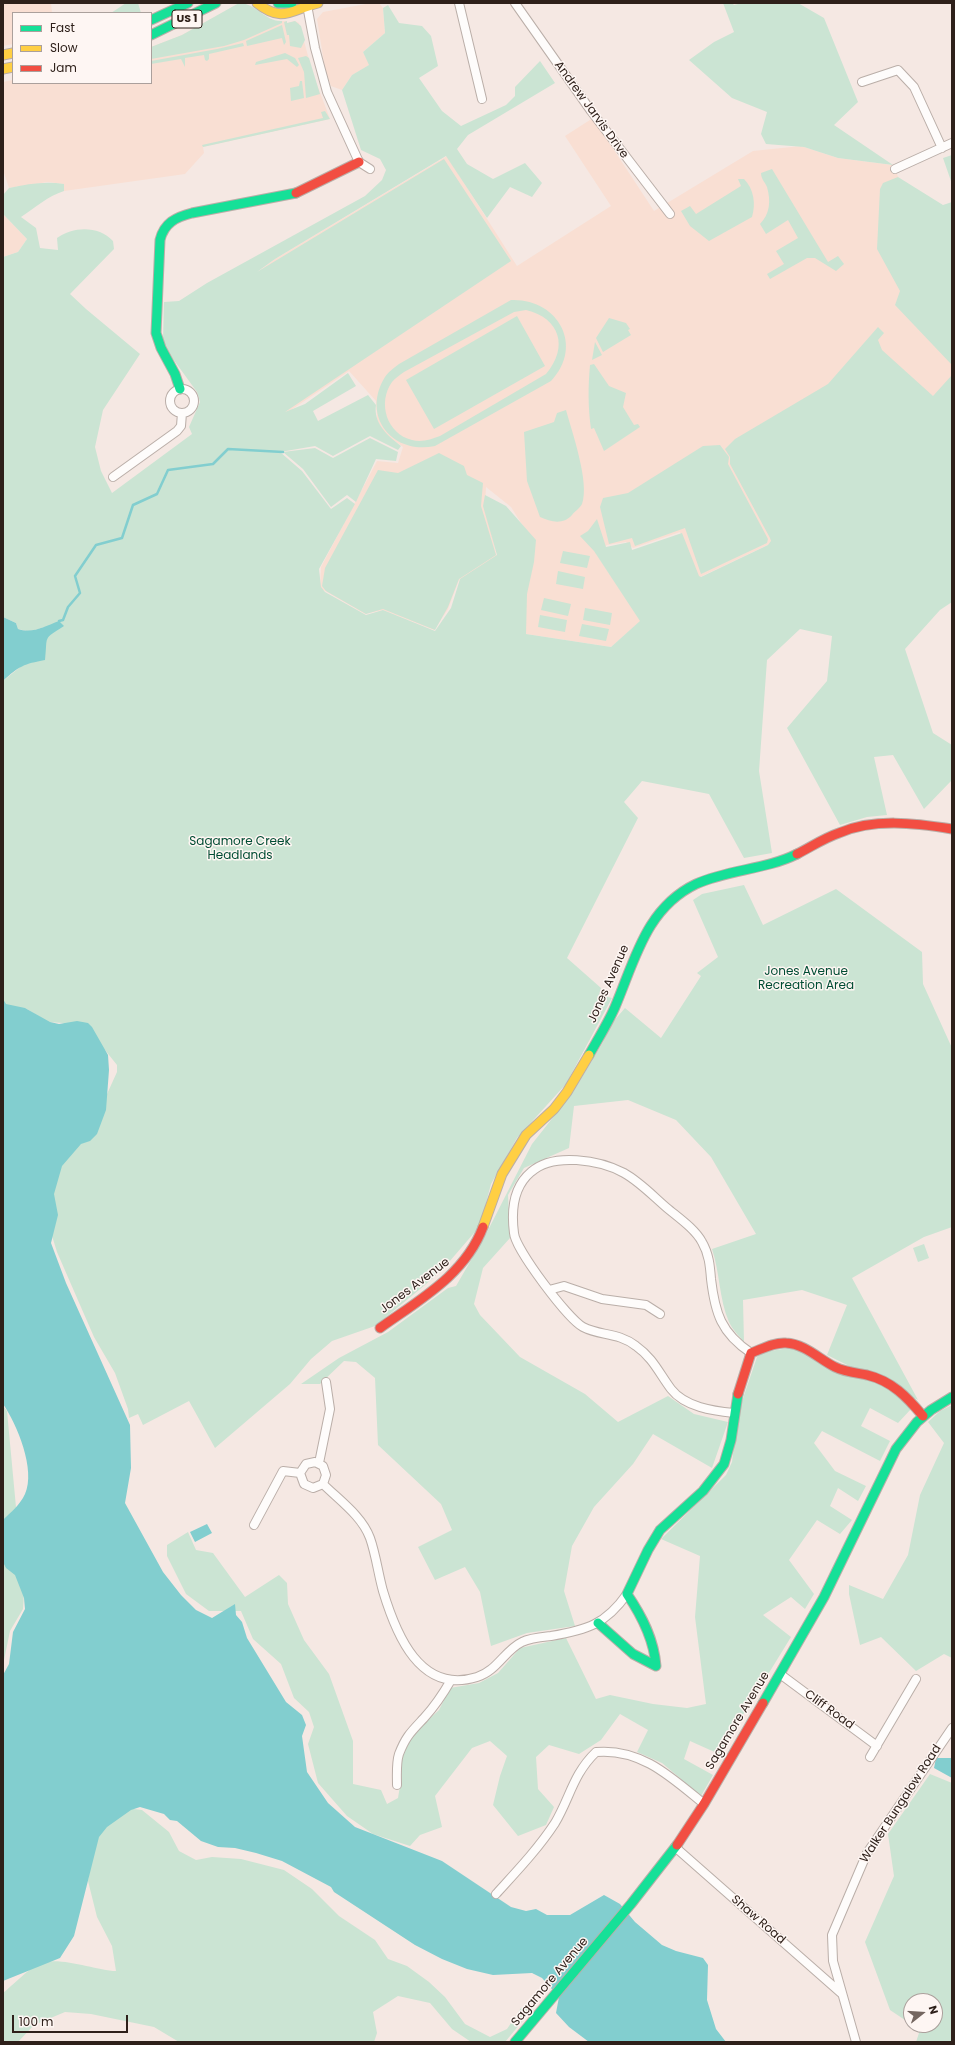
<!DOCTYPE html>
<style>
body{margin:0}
#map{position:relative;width:955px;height:2045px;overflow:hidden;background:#f5e8e3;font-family:Poppins,sans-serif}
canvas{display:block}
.frame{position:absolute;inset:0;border:4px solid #2e201a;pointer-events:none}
.legend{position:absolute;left:12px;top:12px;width:140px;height:72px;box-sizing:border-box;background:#fef6f3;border:1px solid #aba09c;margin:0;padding:5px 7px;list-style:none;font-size:12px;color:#2e201a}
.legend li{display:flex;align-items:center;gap:8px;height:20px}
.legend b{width:20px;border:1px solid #aba09c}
.north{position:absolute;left:903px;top:1993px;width:40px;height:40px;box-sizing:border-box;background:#fef6f3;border:1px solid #aba09c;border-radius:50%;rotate:73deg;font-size:11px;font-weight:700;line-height:16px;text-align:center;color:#2e201a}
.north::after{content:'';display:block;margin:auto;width:14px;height:18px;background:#746660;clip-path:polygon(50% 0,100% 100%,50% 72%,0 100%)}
.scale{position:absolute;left:12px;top:2015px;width:116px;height:18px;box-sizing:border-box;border:2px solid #2e201a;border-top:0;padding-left:5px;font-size:12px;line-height:14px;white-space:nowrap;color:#2e201a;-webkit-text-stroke:3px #fef6f3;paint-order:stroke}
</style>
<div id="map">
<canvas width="955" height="2045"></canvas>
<div class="frame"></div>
<ul class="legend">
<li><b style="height:5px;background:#16e098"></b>Fast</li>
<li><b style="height:5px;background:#ffcf43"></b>Slow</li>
<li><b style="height:5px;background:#f24e42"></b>Jam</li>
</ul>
<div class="north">N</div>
<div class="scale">100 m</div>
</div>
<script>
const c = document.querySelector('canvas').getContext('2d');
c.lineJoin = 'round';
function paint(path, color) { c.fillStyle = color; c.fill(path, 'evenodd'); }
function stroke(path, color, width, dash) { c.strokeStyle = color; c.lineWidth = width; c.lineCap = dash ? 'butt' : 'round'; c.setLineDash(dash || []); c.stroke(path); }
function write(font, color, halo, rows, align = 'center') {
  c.font = font + ' Poppins,sans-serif'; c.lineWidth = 3; c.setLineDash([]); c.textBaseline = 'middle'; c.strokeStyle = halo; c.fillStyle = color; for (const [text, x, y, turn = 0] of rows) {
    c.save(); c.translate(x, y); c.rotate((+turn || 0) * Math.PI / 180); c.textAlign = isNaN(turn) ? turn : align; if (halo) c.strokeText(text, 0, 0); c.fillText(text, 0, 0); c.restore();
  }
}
const built = new Path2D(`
 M3,3H51L52,13H13V44L3,46Z
 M244,3L274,21H287V23L295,21L299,23L313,74L330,119L203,147L204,153L185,174L64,191L63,184L48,182L9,188L3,170V82L13,80V83H151V47L182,35L236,5Z
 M371,3H379L383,8L385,33L363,52L370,65L352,75L342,90L331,86L325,69L317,19L323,12Z
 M593,118L654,211L753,151L801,146L838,158L893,165L900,181L952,358V379L774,542L696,579L680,532L633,548L626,542L607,545L596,553L641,621L611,647L526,634V531L511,507L486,487L485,507L497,557L459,580L448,609L434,630L383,610L365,614L320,588L321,567L377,461L398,463L403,447L383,433L377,419L376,401L349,371L285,414L224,297L275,259L447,156L517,266L611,206L565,136Z
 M3,214L27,239L18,252L3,257Z`);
const green = new Path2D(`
 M126,3H138L141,13H111Z
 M239,3C256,3 265,22 282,21V23L244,40L224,46L151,59V47L182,35Z
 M723,3H732L734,5L742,3H798L824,18L858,102L834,125L893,165L838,158L804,147L766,144L761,134L767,112L732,98L689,60L714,42L734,32Z
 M388,5L399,23L422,26L431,36L438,66L419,78L442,111L461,126L506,105L515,96V87L540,61L555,83L468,135L457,149L467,164L493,179L525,163L542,183L532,197L510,187L487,218L446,156L275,259L257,272L444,159L511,261L285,412L305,404L348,373L356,386L313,411L318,421L368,395L376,405C373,423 388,436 401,446L398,450L370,436L333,456L315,446L280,452L302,471L331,509L347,498L355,504L319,569L321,587L325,592L366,615L383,610L435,631L451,608L460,579L497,555L483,506L485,495L506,506L536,540L534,562L527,594L526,634L611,647L640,621L594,551L580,536L588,531L597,519L606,547L630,542L632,550L682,533L699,576L701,577L768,545L771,541L770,538L730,464V457L725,449L735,439L828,384L878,327L884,333L878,340L882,350L933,396L952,375V602L940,610L905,649L933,733L952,745V780L924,809L893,755L874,757L887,815L867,817L840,825L787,728L827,681L832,636L800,629L767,660L759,771L772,853L744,858L709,794L642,781L624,802L638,818L567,958L601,988L599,995L612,998L566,1084L517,1138L491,1184L480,1226L443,1269L425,1285L375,1326L332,1341L311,1359L290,1384L215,1448L189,1401L143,1425L138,1414L129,1418L128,1409L115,1373L94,1337L57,1252L48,1223L45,1191L107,1094L117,1072V1065L105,1050L63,1023L48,1022L27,1009L3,1005V681L46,646L45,641L48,637L44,627C34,631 29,632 18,629L16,623L3,617V257L18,252L27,239L3,214V195L9,188C28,184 45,181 64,184V191C48,196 36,207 21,217L36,228L40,248L58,250L57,238C74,226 99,226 113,241L114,249L70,294L86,309L140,354L103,410L95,447L101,471L112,493L192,434L189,427L200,402L197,392L168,352L163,340L164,302L179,301L207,283L365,196L382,180L386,170L380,159L361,150L342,90L352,75L369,65L363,52L385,33L383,8Z
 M287,21V23L295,21L301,26L305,40L301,48L290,46L289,35H287L284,22Z
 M282,25L286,42L284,45L282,38L247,46L246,41Z
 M243,43L244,46L209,54V59L207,61L205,60L204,55L185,58V67L181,59L151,64V61L217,49Z
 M285,53L295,58L299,65L297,67L287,59L255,65L256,62Z
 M306,56L309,58L320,94L306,98L304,72L298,58Z
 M300,81H302L304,98L291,101L290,88L299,86Z
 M325,111L330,119L203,147L202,145L323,118L321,112Z
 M952,155V184L943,158Z
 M772,169L828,262L838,256L844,264L836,271L815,258H807L770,279L767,274L784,264L776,251L798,238L788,220L766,234L760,224C770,214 771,201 767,187C765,182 761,179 761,173Z
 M898,177L943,205L952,202V365L895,305L900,291L877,249L880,189L883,183Z
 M738,179H744C754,189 756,204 752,217L709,241L690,226L681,211L690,206L696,214L741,186Z
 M511,300C557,298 585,345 551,381L435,446C392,455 361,416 385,377C388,372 394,368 399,364ZM526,310C560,318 569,347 546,374L440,436C431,439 422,443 412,440C387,434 377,403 392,382C395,378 400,375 404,372L514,312Z
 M517,316L545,366L434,429L406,380Z
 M609,318L626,323L630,329L628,330L631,335L603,352L596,338Z
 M595,342L602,355L592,360Z
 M594,364L609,386L626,393L623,407L634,425L638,424L640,427L604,451L594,428L591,429C588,407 588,387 590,365Z
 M566,410C572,432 590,483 582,504C580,508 574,512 572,515C563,525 551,522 540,517L527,481L524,432L554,422L557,413Z
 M370,438L398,452L396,461L376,459L356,502L347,495L331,507L303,469L283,452L315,448L333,458Z
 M720,445L729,457L728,464L768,539L767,543L701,574L685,528L635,546L632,538L609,544L600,507L603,498L628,493L703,446Z
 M439,453L464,466L467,475L483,483L481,506L496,555L459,579L448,607L435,630L383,609L366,614L326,591L322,586L325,568L378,470L398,473Z
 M563,551L590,556L587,568L560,563Z
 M558,571L585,577L583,589L556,584Z
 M544,598L571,604L568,616L541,610Z
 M585,608L612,613L610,625L583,620Z
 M540,615L567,620L565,632L538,627Z
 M582,624L609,629L606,641L579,636Z
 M744,885L763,925L836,889L922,952L923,984L952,1048V1227L924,1237L852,1278L918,1400L827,1355L847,1305L802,1290L743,1300L744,1342C739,1336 732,1329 729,1322C719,1299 720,1273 712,1249L756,1234L711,1157L676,1120L628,1100L574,1106L569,1148L524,1168L508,1195L510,1238L483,1268L474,1304L480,1315L520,1357L585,1394L618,1422L668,1396L694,1414L728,1422L712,1468L653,1434L633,1464L594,1507L572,1546L564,1591L575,1626L527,1633L491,1646L480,1592L465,1567L435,1580L418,1547L452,1530L441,1504L378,1445L375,1378L356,1362L344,1361L320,1384H301L339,1358L388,1332L448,1288L456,1286L485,1236L532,1144L573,1092L603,1042L612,1023L625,1008L661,1038L701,976L697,973L718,957L693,900L702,894Z
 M924,1244L929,1258L918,1262L913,1248Z
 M795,1347L891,1388L911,1409L898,1423L870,1408L861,1426L890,1441L880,1461L822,1431L814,1443L835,1471L866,1486L858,1501L838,1488L830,1506L852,1520L840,1534L817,1520L789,1560L814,1594L805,1609L791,1597L763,1615L791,1637L719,1754L690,1741L684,1759L713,1775L701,1796L662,1763L637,1752L648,1730L620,1714L601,1740L579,1754L549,1745L536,1757L538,1789L554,1807L546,1825L518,1836L493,1805L500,1776L507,1756L490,1741L472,1748L435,1796L442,1827L420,1835L410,1846L373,1834L347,1816L318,1783L308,1744L314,1727L309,1712L294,1698L281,1664L253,1639L241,1611H209L186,1594L167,1556V1545L188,1532L196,1550L213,1553L245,1597L279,1575L287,1583L288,1604L304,1640L329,1674L353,1741V1784L381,1790L387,1804L398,1798L401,1780L402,1756L415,1732L439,1710L450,1688L479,1683L498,1673L520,1648L566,1638L596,1699L610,1695L653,1704L687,1708L706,1704L695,1617L700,1556L661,1539L726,1475L732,1462L738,1413L757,1357L764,1352Z
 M952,1405V1658L944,1654L916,1671L881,1637L860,1645L849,1594V1585L883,1599L908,1555L920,1495L944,1443L928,1422L940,1411Z
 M3,1406L7,1411L24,1593L23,1609L10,1631L3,1665Z
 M930,1774L952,1783V2042H916L920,2030L913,2025H935V2001H911V2024L890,2010L865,1942L894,1876L888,1834Z
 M125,1808L142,1810L169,1832L179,1851L196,1860L212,1857L241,1859L284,1870L312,1889L339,1916L375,1940L388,1959L407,1966L429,1982L445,1997L465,2024L490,2037L507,2029L521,2008L529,2004L535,2006L505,2042H471L452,2029L430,2003L398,1996L373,2012L377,2033L374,2042H179L154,2027L91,2014L65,2012L34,2025L18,2042H3V1993C13,1985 28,1969 39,1964C57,1955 95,1970 116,1971L112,1946L97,1917L88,1881L92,1841Z`);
const water = new Path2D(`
 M3,617L16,623L18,629C33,634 45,626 59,621L64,626C42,640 48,635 45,660C24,664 19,666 3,681Z
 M3,999L6,1004L25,1008L50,1022L59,1024L77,1021L88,1023L92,1027L108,1055L109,1070L106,1110L97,1134L90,1141L81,1144L62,1166L54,1194L58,1215L51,1243L66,1283L130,1425L131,1468L125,1503L163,1572L181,1595L196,1610L212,1618L235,1604L236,1615L242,1622L247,1638L286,1702L302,1715L306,1725L302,1736L307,1772L328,1803L355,1827L442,1861L511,1907L526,1911L536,1909L547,1915H570L604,1895L620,1904L635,1922L662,1945L676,1951L703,1958L708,1965L707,2000L716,2029L726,2042H589L569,2027L556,2013L559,1997L542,1978L532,1973L493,1975L467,1969L442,1959L415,1945L334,1892L331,1887L282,1861L256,1853L235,1848L218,1847L201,1841L177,1821L170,1820L164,1814L140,1807L131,1810L107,1827L99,1837L74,1936L60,1958L3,1981V1675L9,1664L13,1632L25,1609L24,1598L15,1575L6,1568L3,1562V1520C11,1512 20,1505 25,1494C36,1470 17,1424 3,1404Z
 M207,1524L212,1533L195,1542L190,1532Z
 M936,1758H952V1778L934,1768Z`);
const stream = new Path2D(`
 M59,621L63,620L68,607L80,593L75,576L96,545L122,538L133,505L157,494L168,470L213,464L228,449L283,452`);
const street = new Path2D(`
 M459,3L482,99
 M515,3L591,111L670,214
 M307,5L315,48L327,92L359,162L370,169
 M862,82L898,70L914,87L942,148
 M895,169L952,143
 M170 401a12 12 0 1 1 24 0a12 12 0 1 1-24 0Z
 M113,477L177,431L181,426L182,413
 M549,1290L564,1286L602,1299L646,1305L660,1314
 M734,1413C713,1411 685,1407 671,1389C659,1373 653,1358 636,1346C618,1332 600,1336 583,1327C568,1319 515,1249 514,1233C511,1210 513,1187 531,1172C553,1152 600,1160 624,1173C640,1182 653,1196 667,1208C679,1218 695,1229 702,1242C709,1254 710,1266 711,1279C715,1313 721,1333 751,1353
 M319,1463L330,1409L326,1382
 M323,1484L313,1488L304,1484L300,1473L306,1464L315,1462L323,1466L326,1475L323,1484C339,1500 362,1516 370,1538C376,1555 378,1573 383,1591C396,1634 420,1695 477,1677C497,1671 505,1650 522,1642C530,1638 542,1637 551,1636C587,1630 606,1624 627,1594
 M254,1525L283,1471L300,1473
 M780,1674L877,1746
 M870,1757L916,1679
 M397,1785C397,1776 396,1763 399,1754C406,1736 411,1732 424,1718C434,1707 443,1694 451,1680
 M675,1847L841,1993
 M496,1894C516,1872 538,1849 555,1823C570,1798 573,1774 596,1752C641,1748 671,1777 704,1804
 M856,2042L833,1961L832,1935L867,1853L952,1728`);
const fast = new Path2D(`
 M278,3H292
 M151,20L188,3
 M151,35L216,3
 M180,389L175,374L161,348L156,333L160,240C164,223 176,217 192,213L296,193
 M589,1055C598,1039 608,1023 615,1007C635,960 646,908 696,884C729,869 765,870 797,854
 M598,1623L633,1654L656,1666C654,1639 642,1616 627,1594L648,1550L660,1530L703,1491L724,1464L731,1440L738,1394
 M763,1703L824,1597L896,1449L917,1422L931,1410L952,1397
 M515,2042L631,1904L677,1845`);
const slow = new Path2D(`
 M257,3C283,24 292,9 318,3
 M3,55L13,53
 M3,69L13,67
 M483,1227L502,1174L526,1135L554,1109L567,1092L589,1055`);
const jam = new Path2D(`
 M296,193L359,162
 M797,854C811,847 824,838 839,833C874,818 915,823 952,829
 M380,1328C419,1300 465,1275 483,1227
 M738,1394L751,1353C762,1349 774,1342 786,1343C805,1344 819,1359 835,1367C845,1372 857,1373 867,1375C892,1381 907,1397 923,1416
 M677,1845L704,1804L763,1703`);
const shields = [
 [187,19,30]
];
const shieldNames = [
 ["US 1",187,19]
];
const streetNames = [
 ["Andrew Jarvis Drive",591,110,54],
 ["Jones Avenue",609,984,-66],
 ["Jones Avenue",415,1286,-37],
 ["Cliff Road",829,1710,36],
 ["Sagamore Avenue",738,1721,-59],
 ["Walker Bungalow Road",901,1804,-57],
 ["Shaw Road",758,1920,41],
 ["Sagamore Avenue",550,1982,-50]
];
const parkNames = [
 ["Sagamore Creek",240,842],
 ["Headlands",240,856],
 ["Jones Avenue",806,972],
 ["Recreation Area",806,986]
];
paint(built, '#f9dfd3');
paint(green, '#cbe4d3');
paint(water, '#82cecf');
stroke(stream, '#82cecf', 2.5);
stroke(street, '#baaea8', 10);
stroke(fast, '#baaea8', 11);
stroke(slow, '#baaea8', 11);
stroke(jam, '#baaea8', 11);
stroke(street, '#fefcfb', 8);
stroke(fast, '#16e098', 9);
stroke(slow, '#ffcf43', 9);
stroke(jam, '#f24e42', 9);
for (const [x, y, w] of shields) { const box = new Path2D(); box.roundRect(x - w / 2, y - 9, w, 18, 3); c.fillStyle = '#fef6f3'; c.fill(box); stroke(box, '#2e201a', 1); }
write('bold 11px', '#2e201a', null, shieldNames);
write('12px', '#2e201a', '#fef6f3', streetNames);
write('12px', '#004c33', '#fef6f3', parkNames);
</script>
